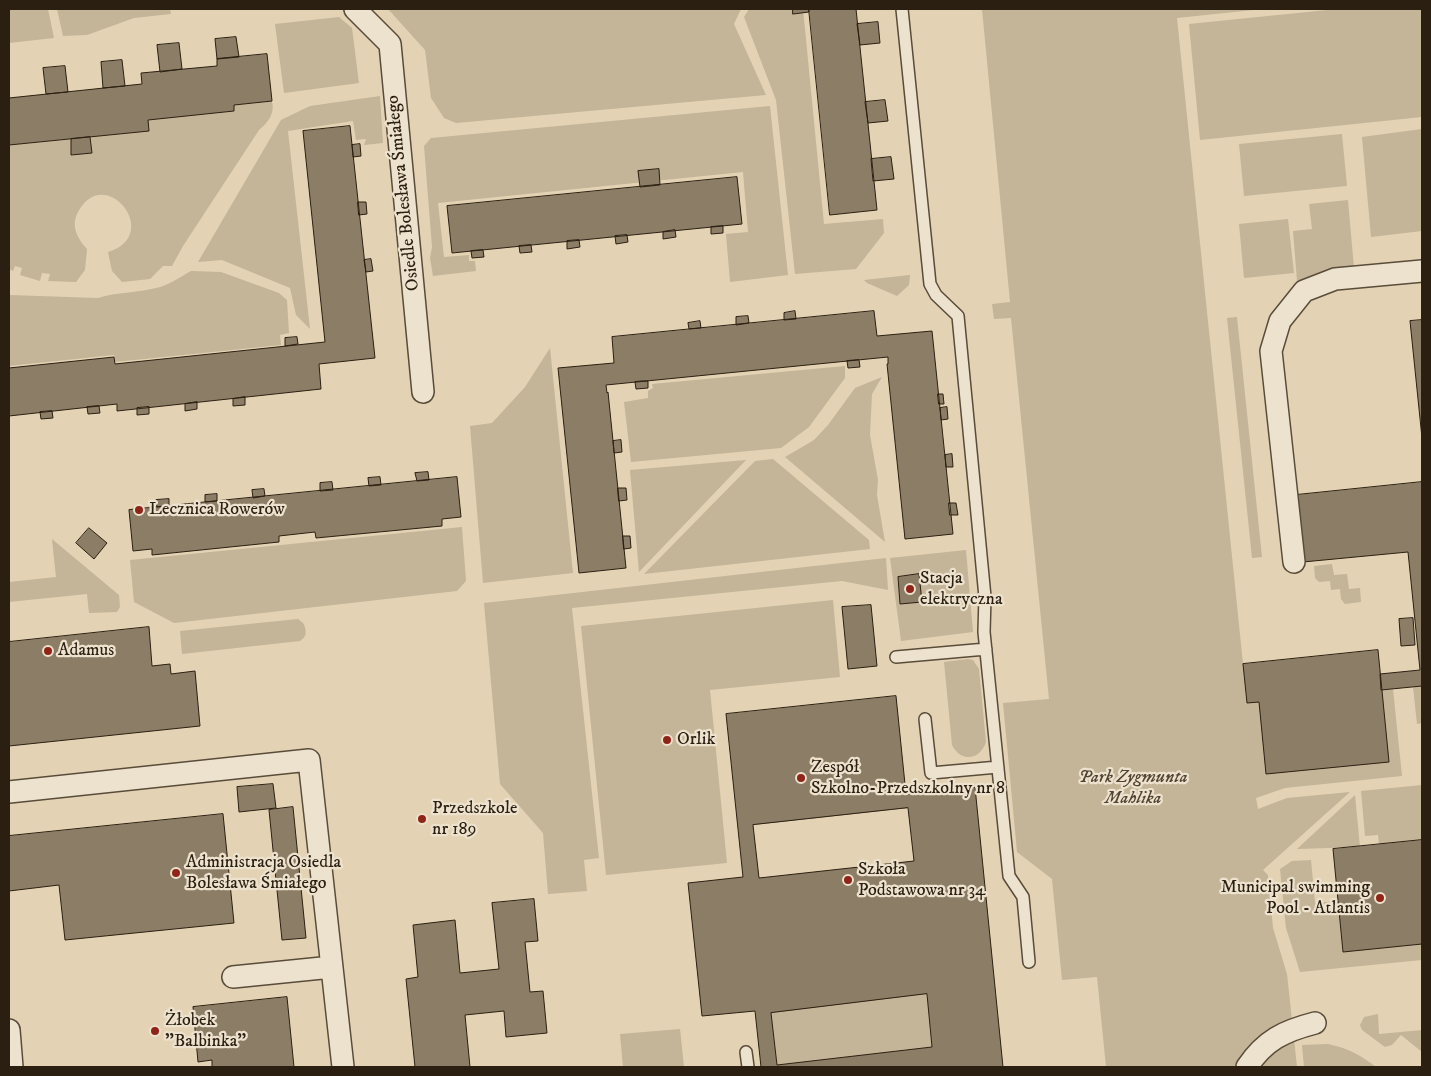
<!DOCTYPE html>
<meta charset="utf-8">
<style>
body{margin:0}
#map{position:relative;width:1431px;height:1076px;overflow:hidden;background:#e3d3b4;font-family:"IM FELL DW Pica",serif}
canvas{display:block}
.frame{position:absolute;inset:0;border:10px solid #2b1f11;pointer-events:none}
</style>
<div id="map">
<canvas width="1431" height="1076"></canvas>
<div class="frame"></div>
</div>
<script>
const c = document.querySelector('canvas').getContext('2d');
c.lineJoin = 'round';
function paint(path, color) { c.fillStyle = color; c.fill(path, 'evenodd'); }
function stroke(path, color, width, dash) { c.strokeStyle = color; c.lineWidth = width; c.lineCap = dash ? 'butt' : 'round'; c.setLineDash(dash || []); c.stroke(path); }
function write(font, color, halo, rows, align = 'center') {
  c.font = font + ' "IM FELL DW Pica",serif'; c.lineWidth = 4.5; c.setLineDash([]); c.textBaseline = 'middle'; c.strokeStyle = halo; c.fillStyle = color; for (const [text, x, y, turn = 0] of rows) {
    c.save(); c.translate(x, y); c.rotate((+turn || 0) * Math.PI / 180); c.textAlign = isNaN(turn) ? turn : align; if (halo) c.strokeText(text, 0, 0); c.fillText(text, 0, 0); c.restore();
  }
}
const green = new Path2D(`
 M9,9H48L54,38L9,43Z
 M57,9H170L171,14L134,18L87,35L63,36Z
 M388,9H741L734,24L766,95L456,123L444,118L431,98L425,50Z
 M749,9H803L824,224L883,219L884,233L856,269L795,274L776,100L744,17Z
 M982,9H1263L1177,18L1247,703L1393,689L1402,776L1285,788L1256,798L1258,809L1287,798L1350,792L1263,870L1268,875L1273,928L1287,974L1297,1067H1106L1097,977L1062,980L1052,879L1017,852L1003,703L1049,699L1011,318L994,319L992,304L1010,302Z
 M1337,9H1422V117L1200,140L1189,24Z
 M339,17L352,28L359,83L284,93L275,24Z
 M380,96L383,143L364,145L366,139L356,140L353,121L288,131L310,329L296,315L290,288L222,260L198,262L281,120L310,106Z
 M272,101C275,114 268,122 259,130L183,246L172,266H163L150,279L122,282L112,271L108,252C165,235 103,160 77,214C71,227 78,239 87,249L85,270L76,282L48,281L50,274L42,273L40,281L20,275L22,268L15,266L13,271L9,269V145L71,139V155L92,153L90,137L148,131V120L234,111V105Z
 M770,106L788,275L730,282L726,234L748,232L743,172L438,203L444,257L469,255V261H475L476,271L433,276L430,258L432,247L424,146L431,138Z
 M1422,129V231L1371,237L1362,137Z
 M1342,134L1347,186L1244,196L1239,144Z
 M1348,200L1354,268L1297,281L1293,231L1312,229L1309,204Z
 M1288,219L1294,273L1244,278L1239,224Z
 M191,271L221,272L279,293L287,300L289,333L280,335L281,345L115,362L114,355L9,366V295L98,298C117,292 137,293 156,288C168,286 180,277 191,271Z
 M910,275L909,285L897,296L867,283L864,280Z
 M1237,317L1262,557L1252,558L1227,318Z
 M550,348L573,573L483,583L470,426L492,423L525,387Z
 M845,366V378L809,427L781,448L631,462L624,402L648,398V391L653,388L652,384Z
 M882,377L872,394L870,435L878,480L877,495L885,542L785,457L814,440L828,425L855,388Z
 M773,459L869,540L870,549L644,574L755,461Z
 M746,460L639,572L630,470Z
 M462,527L466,581L457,591L174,623L134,602L130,560Z
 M52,539L119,595L120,607L117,612L89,613L87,594L9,602V582L56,577Z
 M966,550L973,632L901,641L890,558Z
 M886,558L888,590L842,581L572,608L599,858L584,860L587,891L548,894L543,833L500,784L484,603Z
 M1332,564L1334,575L1347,574L1349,589L1360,588L1361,602L1345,604L1341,599L1340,589L1331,590L1330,581L1319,582L1315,578L1314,566Z
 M833,600L840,677L710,690L727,863L606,875L581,626Z
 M298,619L303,623C307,630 307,637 300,641L182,654L180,631Z
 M968,659L973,660L979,669L986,742C980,760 961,763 952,745L944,662Z
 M1422,686V723L1417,724L1413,687Z
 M1422,785V840L1379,845L1378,835L1365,836L1361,791Z
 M1355,795L1360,847L1297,849Z
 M1311,860L1315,903L1338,901L1343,952L1422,944V960L1300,972L1286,928L1280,869L1292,861Z
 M927,994L932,1047L777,1065L771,1013Z
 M1378,1014L1379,1034L1422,1030V1052L1401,1035L1392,1045L1385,1047L1362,1030L1360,1025L1364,1017Z
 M680,1029L684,1067H623L620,1034Z
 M1328,1044C1347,1048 1361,1055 1376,1067H1304L1302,1045Z`);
const building = new Path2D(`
 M793,9H809V12L793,14Z
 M809,9H856L877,210L830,215Z
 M878,22L880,43L860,45L857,24Z
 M236,37L239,57L217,59L215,39Z
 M179,43L182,69L160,72L157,45Z
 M267,54L272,101L234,105V111L148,120L149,131L9,145V98L142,84L141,73L217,66V59Z
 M122,60L125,86L103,88L101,62Z
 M65,66L68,92L46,94L43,68Z
 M885,100L888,121L868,123L865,102Z
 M350,126L375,358L319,364L321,389L117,411V404L9,416V368L114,357L115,364L325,342L303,131Z
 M90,137L92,153L71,155V139Z
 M360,144L361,156L353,157L352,145Z
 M891,157L894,179L873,181L871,159Z
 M659,169L660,185L640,187L638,171Z
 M737,177L742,224L452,253L447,206Z
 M358,202H366L367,214L359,215Z
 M723,226V233L711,234V227Z
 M675,230L676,237L663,239V232Z
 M627,235L628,242L616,244L615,236Z
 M579,240L580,247L567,249V241Z
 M531,245L532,252L520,253L519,246Z
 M483,250L484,257L472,258L471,251Z
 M371,259L373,271L366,272L364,260Z
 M795,311L796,319L784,320V313Z
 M874,311L877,336L932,331L953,534L905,539L887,364H888V357L606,385L607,393L608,392L626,568L579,573L558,368L614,363L612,337Z
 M748,316L749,323L736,325V317Z
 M1422,320V438L1410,321Z
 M700,321L701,328L689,329L688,323Z
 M297,337L298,344L285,346V338Z
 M859,360L860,367L848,368L847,361Z
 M642,381H648V388L636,389L635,382Z
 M938,394H943L944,404H939Z
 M245,397V405L233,406V399Z
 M197,402V409L185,411V404Z
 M99,406L100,413L88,414L87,407Z
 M149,407V414L137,415V408Z
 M947,407L948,419L941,420L940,408Z
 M52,411L53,418L41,419L40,412Z
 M621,440L622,452L614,453L613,441Z
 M952,454L953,467H946L945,455Z
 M428,472L429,480L417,481L415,473Z
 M380,477L381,485L369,486L368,478Z
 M457,477L461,517L442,519V526L316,538L315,532L279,536V542L152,555V549L133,551L129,510Z
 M332,482L333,490L320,491V483Z
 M1422,482V689V686L1381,690L1380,674L1420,670L1408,552L1303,562L1296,495Z
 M618,488H626L627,500L619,501Z
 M264,489L265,496L253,498L252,490Z
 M217,494V501L205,502V495Z
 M169,499V506L157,507L156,500Z
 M949,503H956L958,515H950Z
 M89,528L107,543L94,559L76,543Z
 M623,536H630L631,548L624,549Z
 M919,574L922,602L900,604L898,577Z
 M871,605L877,666L848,669L842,607Z
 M1413,618L1415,645L1401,646L1399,619Z
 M149,627L152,666L170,664L171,674L195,671L200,726L9,746V642Z
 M1378,650L1389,762L1266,774L1259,702L1247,703L1243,664Z
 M896,696L906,794L975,787L1003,1067H761L755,1011L702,1016L688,883L743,877L726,714ZM908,808L914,861L759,878L753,825ZM927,994L932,1047L777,1065L771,1013Z
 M273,784L276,808L239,812L237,787Z
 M293,807L306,938L282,940L269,810Z
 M223,814L234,923L65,940L59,885L9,891V836Z
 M1422,840V944L1343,952L1333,849Z
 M534,899L538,941L525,942L530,992L543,991L547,1033L506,1037L504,1011L465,1015L470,1067H415L406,979L418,977L413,925L455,920L460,973L499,969L492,903Z
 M287,997L294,1067H212V1060L198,1062L193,1007Z`);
const service = new Path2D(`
 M902,9L930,284L936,295L958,316L985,597L984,632L1009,876L1023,897L1029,962
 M896,657L986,649
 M925,719L931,773L998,767
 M746,1052L748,1067`);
const minor = new Path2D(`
 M355,9L390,44L423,392
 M1294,562L1271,351L1280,321L1304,291L1335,279L1422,271
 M9,792L309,760L343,1067
 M233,977L332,967
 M9,1030L12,1067
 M1247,1067C1265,1040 1284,1031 1315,1023`);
const markers = [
 [139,510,5,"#8f2418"],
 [910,589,5,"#8f2418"],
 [48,651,5,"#8f2418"],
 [667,740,5,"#8f2418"],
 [801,778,5,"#8f2418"],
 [422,819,5,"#8f2418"],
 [176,873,5,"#8f2418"],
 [848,880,5,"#8f2418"],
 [1380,898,5,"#8f2418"],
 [155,1031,5,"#8f2418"]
];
const streetNames = [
 ["Osiedle Bolesława Śmiałego",404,193,-96]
];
const poiNames = [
 ["Lecznica Rowerów",149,510],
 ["Stacja",920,579],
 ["elektryczna",920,600],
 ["Adamus",58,651],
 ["Orlik",677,740],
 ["Zespół",811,768],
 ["Szkolno-Przedszkolny nr 8",811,789],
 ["Przedszkole",432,809],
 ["nr 189",432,830],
 ["Administracja Osiedla",186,863],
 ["Bolesława Śmiałego",186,884],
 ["Szkoła",858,870],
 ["Podstawowa nr 34",858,891],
 ["Municipal swimming",1370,888,"right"],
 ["Pool - Atlantis",1370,909,"right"],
 ["Żłobek",165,1021],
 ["\"Balbinka\"",165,1042]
];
const parkNames = [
 ["Park Zygmunta",1133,778],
 ["Mahlika",1133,799]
];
paint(green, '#c4b498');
paint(building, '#8b7d66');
stroke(building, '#2b1f11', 1);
stroke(service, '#594c3a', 14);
stroke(minor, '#594c3a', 24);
stroke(service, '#ede2ce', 11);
stroke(minor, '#ede2ce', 21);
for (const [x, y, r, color] of markers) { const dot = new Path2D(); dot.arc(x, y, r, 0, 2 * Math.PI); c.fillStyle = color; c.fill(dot); stroke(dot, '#ede2ce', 2); }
write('18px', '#2b1f11', '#ede2ce', streetNames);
write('18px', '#2b1f11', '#ede2ce', poiNames, 'left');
write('italic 18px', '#514433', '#ede2ce', parkNames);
</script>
